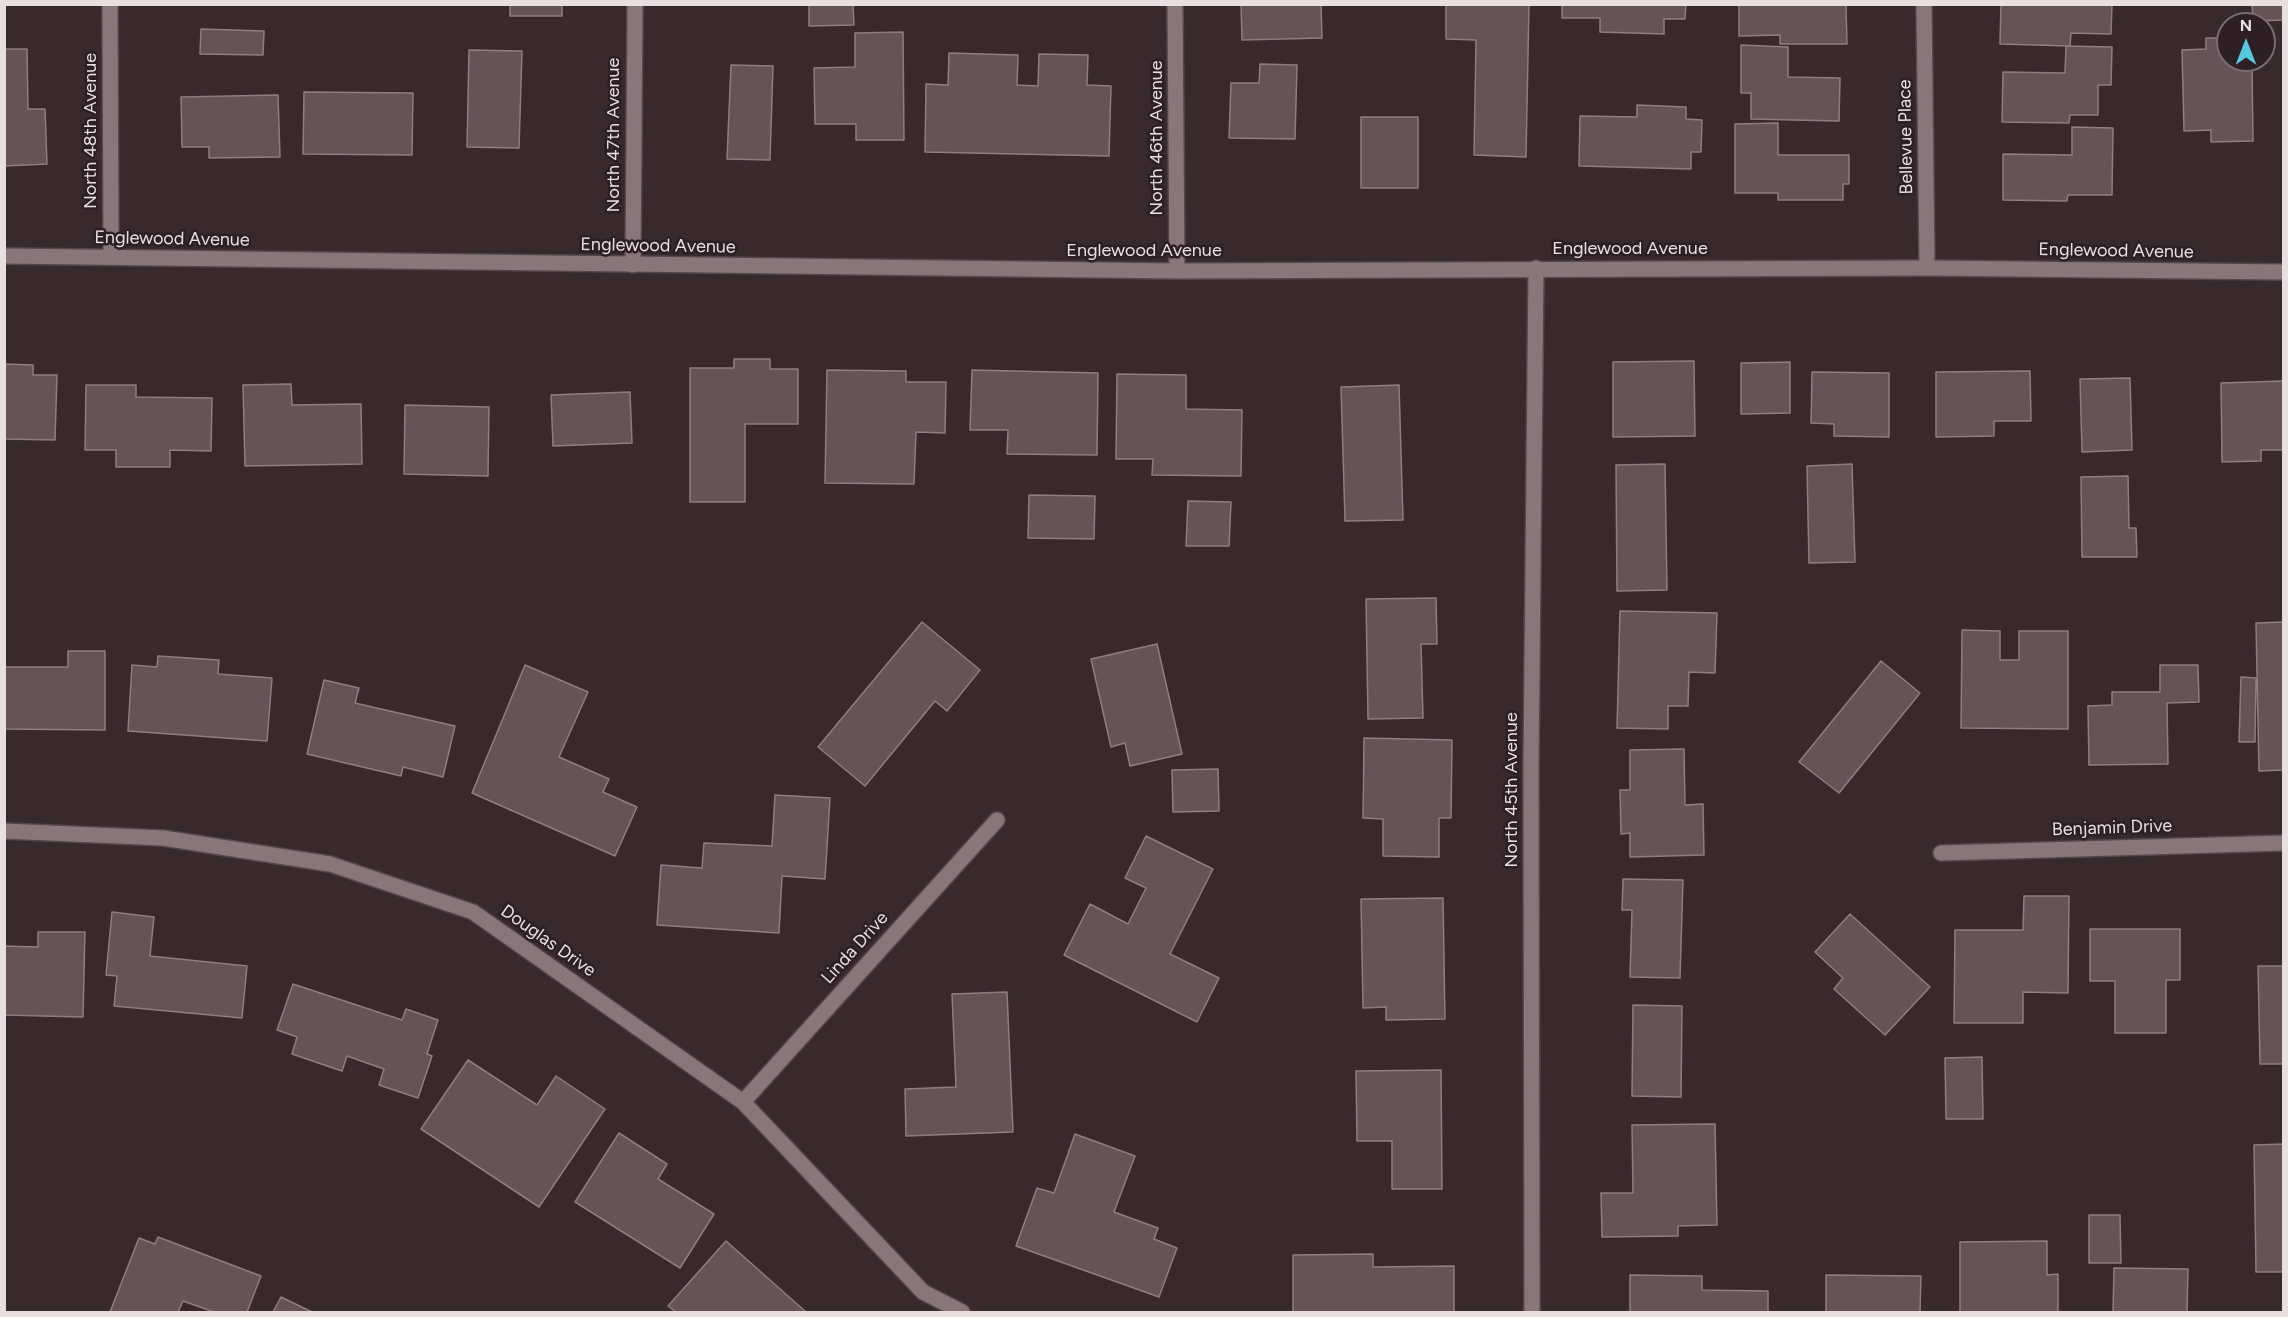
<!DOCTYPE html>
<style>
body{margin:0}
#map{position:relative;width:2288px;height:1317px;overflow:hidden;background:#37292c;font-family:Figtree,sans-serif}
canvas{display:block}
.frame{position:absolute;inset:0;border:6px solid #e9dfe1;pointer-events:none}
.north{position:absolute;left:2216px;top:12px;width:60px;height:60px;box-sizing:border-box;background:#2d1f23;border:2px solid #786c6f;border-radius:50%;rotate:0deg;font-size:16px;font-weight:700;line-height:24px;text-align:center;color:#e9dfe1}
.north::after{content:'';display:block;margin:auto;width:21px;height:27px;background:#56c9e1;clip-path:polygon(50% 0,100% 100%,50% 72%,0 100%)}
</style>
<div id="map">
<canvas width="2288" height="1317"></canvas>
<div class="frame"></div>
<div class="north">N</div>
</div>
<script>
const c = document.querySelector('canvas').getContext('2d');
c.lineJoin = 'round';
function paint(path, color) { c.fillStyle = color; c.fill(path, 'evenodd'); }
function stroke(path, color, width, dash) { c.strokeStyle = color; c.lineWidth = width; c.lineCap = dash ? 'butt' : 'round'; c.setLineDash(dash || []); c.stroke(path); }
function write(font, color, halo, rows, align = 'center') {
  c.font = font + ' Figtree,sans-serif'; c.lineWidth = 5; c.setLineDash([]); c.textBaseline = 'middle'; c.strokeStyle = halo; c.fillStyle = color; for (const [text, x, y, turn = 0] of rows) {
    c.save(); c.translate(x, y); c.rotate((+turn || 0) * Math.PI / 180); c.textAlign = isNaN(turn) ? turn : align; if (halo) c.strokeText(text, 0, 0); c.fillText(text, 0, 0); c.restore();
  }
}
const building = new Path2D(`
 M510,4H562V16H510Z
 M809,4H853L854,25L809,26Z
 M1241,4H1321L1322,38L1242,40Z
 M1446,4H1529L1526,157L1474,155L1476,40L1446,39Z
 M1562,4H1686L1685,19H1664V34L1600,32V18H1562Z
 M1739,4H1846L1847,44H1780V35L1739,36Z
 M2001,4H2112L2111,34L2071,33L2070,46L2000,44Z
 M2252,4H2284V20L2253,21Z
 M201,29L264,31L263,55L200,54Z
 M903,32L904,140H856V124H815L814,68L855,67V33Z
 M2206,38H2228V60H2252L2253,141L2211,142V130L2184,131L2182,50L2206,49Z
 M1741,45L1788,47V77L1840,78L1839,121L1751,119V93H1741Z
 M2066,46L2112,47L2111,85H2098V115H2070L2069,123L2002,122L2003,72L2065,73Z
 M4,49H27L28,109H45L47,164L4,166Z
 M469,50L522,51L519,148L467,147Z
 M949,53L1018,55L1017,85L1038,86L1039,54L1088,55L1087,85L1111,86L1109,156L925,152L926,84L948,85Z
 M1260,64L1297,65L1295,139L1229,138L1231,83H1259Z
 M731,65L773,66L770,160L727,159Z
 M304,92L413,93L412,155L303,154Z
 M278,95L280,157L209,158V147H182L181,97Z
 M1637,105L1686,107V119L1702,120L1701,152H1691V169L1579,166L1580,116L1637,117Z
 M1361,117H1418V188H1361Z
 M1778,123V155H1849V184H1843V200H1778V193H1735V124Z
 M2072,127L2113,128L2112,195H2068L2067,201L2003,200V154L2072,155Z
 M734,359H770V369H798V424H745V502H690V368H734Z
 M1694,361L1695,436L1613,437V362Z
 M1790,362V413L1741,414V363Z
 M4,364L33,365V375H57L55,440L4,439Z
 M827,370L906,371V382H946L945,433L916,432L914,484L825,483Z
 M972,370L1098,373L1097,455L1007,454L1008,430H970Z
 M2030,371L2031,421H1994V436L1936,437V372Z
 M1812,372L1889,373V437L1834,436V424L1811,423Z
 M1117,374L1186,375V409L1242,410L1241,476L1152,475L1153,459H1116Z
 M2130,378L2132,450L2082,452L2080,379Z
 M2284,381V450H2261V461L2222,462L2221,383Z
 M291,384L292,405L361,404L362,464L245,466L243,385Z
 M86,385H136V397L212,398L211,451L170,450V467H116V450H85Z
 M1399,385L1403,520L1345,521L1341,387Z
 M630,392L632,443L553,446L551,395Z
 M405,405L489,407L488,476L404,474Z
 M1665,464L1667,590L1617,591L1616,465Z
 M1852,464L1855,562L1809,563L1807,466Z
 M2128,476L2129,528H2136L2137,557H2082L2081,477Z
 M1029,495L1095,496L1094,539L1028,538Z
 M1188,501L1231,502L1229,546H1186Z
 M1436,598L1437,644H1421L1423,718L1368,719L1366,599Z
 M1620,611L1717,613L1715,673L1689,672L1688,706H1668V729L1617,728Z
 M922,622L980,670L947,711L935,701L865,786L818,747Z
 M2284,622V770L2259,771L2256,623Z
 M1962,630L2000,631V660H2019V631H2068V729L1961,728Z
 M1157,644L1182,754L1130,766L1125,743L1111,747L1091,659Z
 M68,651H105V730L4,729V667H68Z
 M158,656L219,660L218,674L272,678L267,741L128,731L132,665L157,667Z
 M1881,661L1920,693L1839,793L1799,762Z
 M525,665L588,692L559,757L609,779L603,792L637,807L615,856L472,793Z
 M2160,665H2198L2199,702L2167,703L2168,764L2089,765L2088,706L2112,705V692H2160Z
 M2241,677L2256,678L2255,742H2239Z
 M324,680L359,688L355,703L455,726L443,777L403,767L401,776L307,754Z
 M1364,738L1452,740L1451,818H1439V857L1383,856V819L1363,818Z
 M1684,749L1685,805L1703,804L1704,855L1630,857V833L1621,834L1620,790H1630V750Z
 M1218,769L1219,811L1173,812L1172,770Z
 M775,795L830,798L825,879L782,876L779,933L657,925L661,865L702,868L704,843L772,846Z
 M1146,836L1213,869L1170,954L1219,978L1197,1022L1064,955L1090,904L1128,924L1146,888L1125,878Z
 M1623,879L1683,880L1680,978L1630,977L1632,910H1622Z
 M2024,896H2069L2068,993L2023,992V1023H1954L1955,930H2023Z
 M1443,898L1445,1019L1386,1020V1007L1363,1008L1361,899Z
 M112,912L154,917L150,956L247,966L242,1018L114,1006L117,976L106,975Z
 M1850,914L1930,987L1885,1035L1834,989L1843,978L1815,952Z
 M2090,929H2180V980H2166V1033H2115V981H2090Z
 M38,932H85L83,1017L4,1015V946L38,947Z
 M2258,966H2284V1064H2260Z
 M293,984L402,1020L406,1009L438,1020L427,1054L432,1056L418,1098L379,1085L384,1069L347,1056L342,1071L292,1054L297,1037L277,1030Z
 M1007,992L1013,1132L906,1136L905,1089L956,1087L952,994Z
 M1633,1005L1682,1006L1681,1097L1632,1096Z
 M1982,1057L1983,1119H1946L1945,1058Z
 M468,1060L537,1105L556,1076L605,1109L539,1207L421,1129Z
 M1441,1070L1442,1189H1392V1141H1357L1356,1071Z
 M1715,1124L1717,1225L1678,1226V1236L1602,1237L1601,1193H1633L1632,1125Z
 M619,1133L667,1164L658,1179L714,1214L680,1268L575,1202Z
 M1075,1134L1135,1156L1114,1212L1158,1228L1154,1239L1177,1248L1159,1297L1016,1246L1037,1188L1054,1193Z
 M2284,1144V1272H2256L2254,1145Z
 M2089,1215H2120L2121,1263H2089Z
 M158,1237L261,1276L247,1312H214L183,1301L178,1312H110L139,1238L155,1244Z
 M726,1241L806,1312H676L668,1306Z
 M2047,1241V1275L2058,1274V1312H1960V1242Z
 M1373,1254V1267L1454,1266V1312H1293V1255Z
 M2114,1268L2188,1269L2187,1312H2113Z
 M1630,1275L1702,1276V1290L1768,1291V1312H1630Z
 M1826,1275L1921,1276L1920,1312H1826Z
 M281,1297L312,1312H273Z`);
const minor = new Path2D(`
 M110,4L111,257
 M1175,4L1177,271
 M1924,4L1927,268
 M633,265L635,4
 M4,831L163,838L330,864L473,912L743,1102L923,1292L962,1312
 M1941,853L2284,843
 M743,1102L997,820
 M1532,1312L1531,767L1536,268`);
const tertiary = new Path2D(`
 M4,256L1177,271L1927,268L2284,272`);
const streetNames = [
 ["North 48th Avenue",91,131,-90],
 ["North 47th Avenue",614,135,-90],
 ["Bellevue Place",1906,137,-91],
 ["North 46th Avenue",1157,138,-90],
 ["Englewood Avenue",172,239,1],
 ["Englewood Avenue",658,246,1],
 ["Englewood Avenue",1630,249],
 ["Englewood Avenue",1144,251],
 ["Englewood Avenue",2116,251,1],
 ["North 45th Avenue",1512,790,-90],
 ["Benjamin Drive",2112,828,-2],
 ["Douglas Drive",548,941,35],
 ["Linda Drive",855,948,-48]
];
paint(building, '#645457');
stroke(building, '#8f7e81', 1.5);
stroke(minor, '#53474a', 18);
stroke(tertiary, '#53474a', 18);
stroke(minor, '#88777a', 15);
stroke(tertiary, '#88777a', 15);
write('18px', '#e9dfe1', '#2d1f23', streetNames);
</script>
